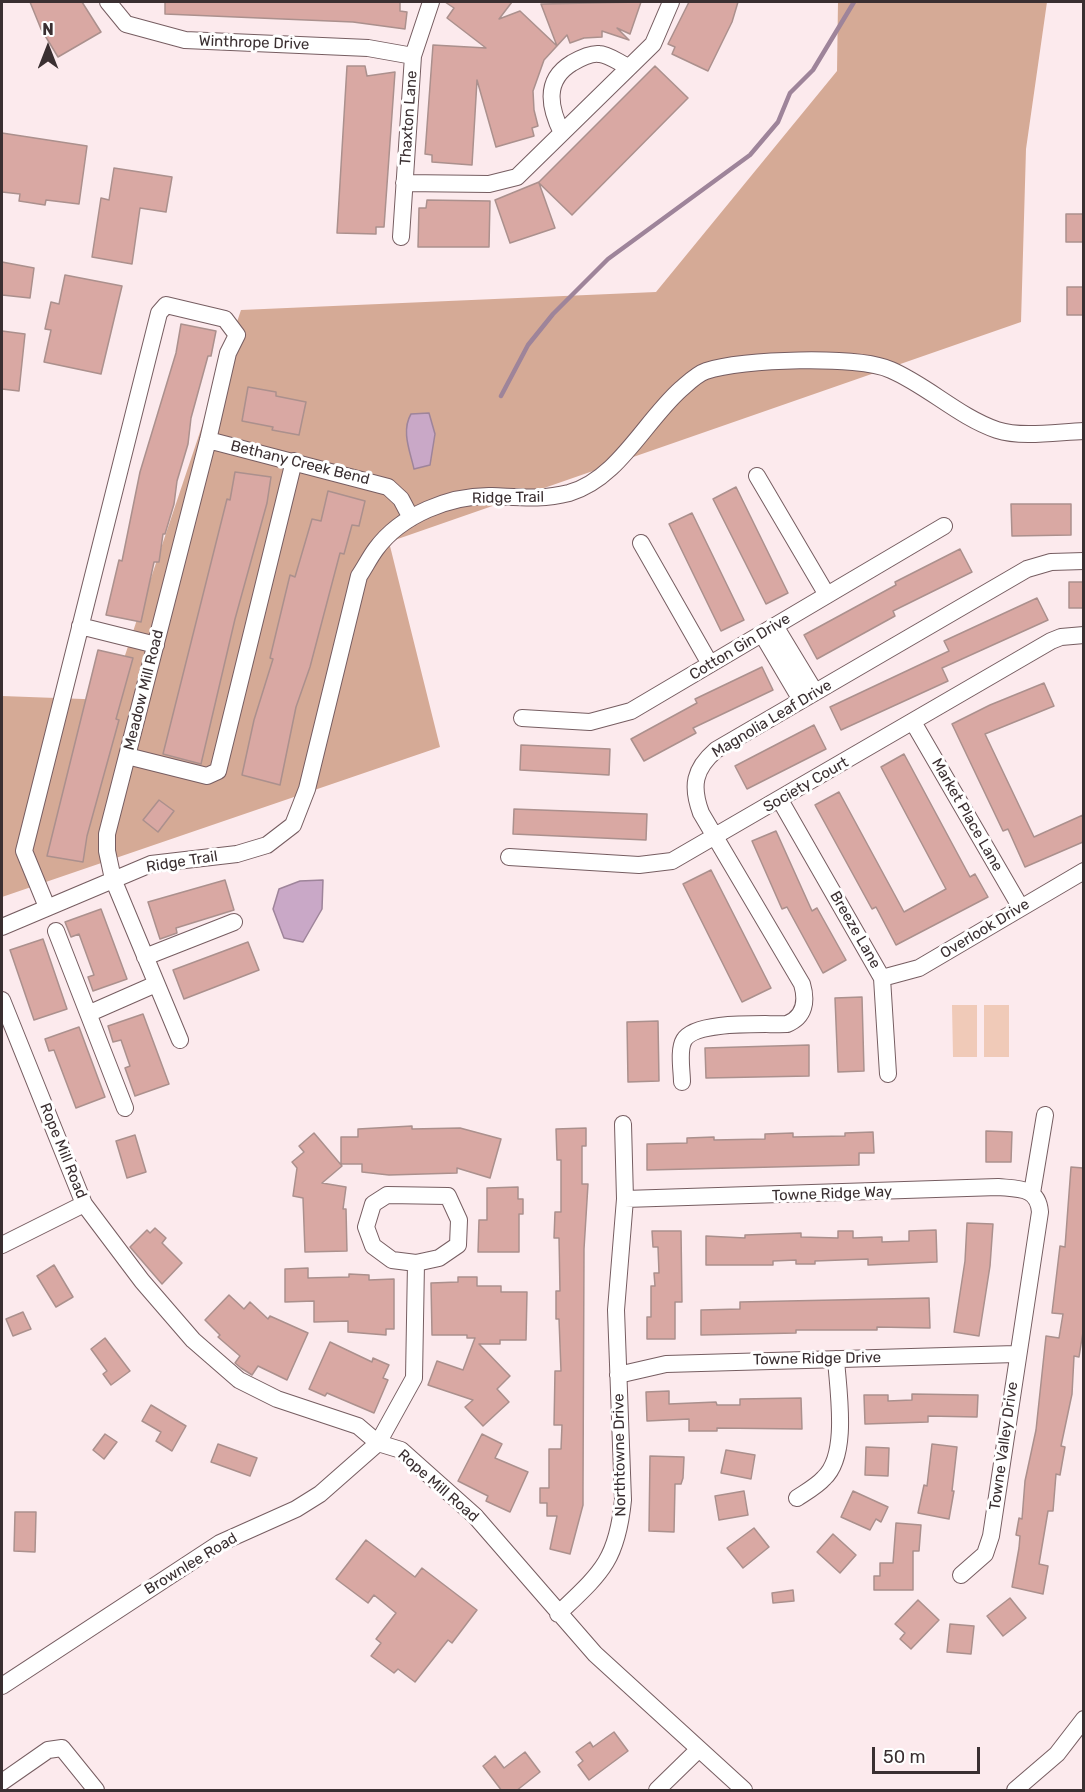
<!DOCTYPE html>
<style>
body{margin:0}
#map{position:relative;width:1085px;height:1792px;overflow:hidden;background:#fceaed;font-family:Rubik,sans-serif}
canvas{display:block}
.frame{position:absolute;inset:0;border:3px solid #3a2f31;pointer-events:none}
.north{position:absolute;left:18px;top:18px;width:60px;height:60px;-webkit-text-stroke:4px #fff;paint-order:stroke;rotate:0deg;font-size:16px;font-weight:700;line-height:24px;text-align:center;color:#3a2f31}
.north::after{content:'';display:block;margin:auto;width:21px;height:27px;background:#3a2f31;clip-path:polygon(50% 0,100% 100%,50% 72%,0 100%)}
.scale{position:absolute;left:872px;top:1747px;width:108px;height:27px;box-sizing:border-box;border:3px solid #3a2f31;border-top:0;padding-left:8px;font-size:18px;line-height:21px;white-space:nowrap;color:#3a2f31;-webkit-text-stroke:4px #fff;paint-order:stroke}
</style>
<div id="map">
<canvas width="1085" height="1792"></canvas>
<div class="frame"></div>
<div class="north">N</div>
<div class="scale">50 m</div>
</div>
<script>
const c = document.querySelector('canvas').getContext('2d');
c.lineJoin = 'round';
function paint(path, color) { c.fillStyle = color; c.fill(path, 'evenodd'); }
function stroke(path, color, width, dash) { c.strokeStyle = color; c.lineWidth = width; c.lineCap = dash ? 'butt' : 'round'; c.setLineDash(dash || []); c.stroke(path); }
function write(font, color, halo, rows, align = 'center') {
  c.font = font + ' Rubik,sans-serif'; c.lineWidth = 6; c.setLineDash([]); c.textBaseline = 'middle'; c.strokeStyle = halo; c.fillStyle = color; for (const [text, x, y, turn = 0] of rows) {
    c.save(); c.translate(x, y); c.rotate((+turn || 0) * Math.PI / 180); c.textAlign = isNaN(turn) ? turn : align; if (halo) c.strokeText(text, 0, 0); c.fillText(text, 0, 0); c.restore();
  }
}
const green = new Path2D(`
 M952,1005H977V1057H953Z
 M984,1005H1009V1057H984Z`);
const forest = new Path2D(`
 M838,2H1047L1026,149L1021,322L389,542L440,747L2,897V696L110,700L241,310L656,292L837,71Z`);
const water = new Path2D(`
 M429,413L435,434L430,465L414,469C410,451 401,431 411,414Z
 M323,880L322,909L303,942L284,938L273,909L279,889L300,881Z`);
const stream = new Path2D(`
 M501,396L528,345L553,314L608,259L750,155L778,122L790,93L813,70L854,2`);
const building = new Path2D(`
 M30,2H82L101,32L58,57L41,29Z
 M165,2H400V11L407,12L405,29L353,22L165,14Z
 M445,2H512L499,19L520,11L557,46L541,4L641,2L630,34L617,28L629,40L602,31V37L584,38L570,43L567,35L544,60L533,91L534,110L538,126L532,128L534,136L496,147L477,80L472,165L432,162V155L425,154L433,45L486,48L447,18L454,8Z
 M689,2H738L732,22L708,71L672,54L675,47L668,44Z
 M347,66H365L367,76L395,72L384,227H376V234L337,233Z
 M655,66L688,98L572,215L539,183L555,228L510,243L495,200L539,182Z
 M2,133L87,146L79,204L46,200L45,205L19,201L20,194L2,192Z
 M114,168L172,177L166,212L140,208L132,264L92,257L101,198L109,200Z
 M427,200L490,201L489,247H418L419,208H426Z
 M1066,214H1083V242H1066Z
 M2,262L34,268L30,298L2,295Z
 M65,275L122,286L101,374L44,362L51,330L45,329L51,302L59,304Z
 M1067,287H1083V315H1067Z
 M181,324L216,331L211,356H208L191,418L188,444L177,481L174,504L165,534H163L159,562H154L141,622L106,615L119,560L122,561L140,472L176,353Z
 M2,331L25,334L19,391L2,389Z
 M248,387L276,392V396L306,402L299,435L272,430L273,427L242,421Z
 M235,472L271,477L267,503L235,619L201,764L163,754L227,499L230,500Z
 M736,487L788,593L766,604L713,499Z
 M328,491L365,501L359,526L352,525L344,554L340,553L310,667L296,707L280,785L242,775L254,720L273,659L270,658L290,575L295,577L312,519L321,521Z
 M1011,504H1071V535L1012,536Z
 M692,513L744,620L721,631L669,524Z
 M960,549L972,572L893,611L895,616L817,659L804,635L896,585L895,582Z
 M1069,582H1083V608H1069Z
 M1037,598L1048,620L942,668L948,681L841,730L830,707L949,651L944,641Z
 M98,650L133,658L116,719L119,720L87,836L83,862L47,856Z
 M762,667L773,690L693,728L696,733L644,761L631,739L697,703L695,699Z
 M1044,683L1054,706L985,734L1034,837L1083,815V842L1025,867L1008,829L1003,831L952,724L990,705Z
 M814,725L826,749L747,789L735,766Z
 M521,745L610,749L609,775L520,770Z
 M904,754L970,877L975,874L988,897L896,945L876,907L872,909L815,805L839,792L904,912L946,889L881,767Z
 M159,800L174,811L158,832L143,820Z
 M514,809L647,814L646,840L513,834Z
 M776,831L812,911L817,908L846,960L823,973L787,907L782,909L752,841Z
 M711,870L771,988L742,1002L683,884Z
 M225,880L234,910L176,928L177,933L160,939L148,902Z
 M101,909L127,979L93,991L88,977L94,975L79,934L71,937L65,922Z
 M43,939L67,1009L34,1020L10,950Z
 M248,942L259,970L184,999L173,970Z
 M862,997L864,1071L838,1072L835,998Z
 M143,1014L169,1084L135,1096L125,1068L130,1066L121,1040L113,1042L108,1026Z
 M658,1021L659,1081L628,1082L627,1022Z
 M79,1027L105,1097L76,1108L54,1050L49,1051L45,1039Z
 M809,1045V1076L706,1078L705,1048Z
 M412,1126V1129L460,1128L501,1139L490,1178L457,1168V1173L389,1175L362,1172V1164H341V1137H358V1129Z
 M586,1128V1146H582V1184H588L584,1249L583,1489V1505L570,1554L550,1549L557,1516H547V1503H540V1488H549V1449H561L562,1425H554L555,1371H561L559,1319H556V1291H560L559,1238H554L555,1212H561V1160H557L556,1129Z
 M986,1131L1012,1132L1011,1162H986Z
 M873,1132L874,1153H859V1165L647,1170V1144L687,1143V1138L714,1137V1140L765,1139V1134L793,1133V1137L845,1136V1133Z
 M314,1133L342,1166L322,1183L346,1187L343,1209H346L347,1251L305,1252L303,1198L293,1196L297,1168L292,1162L304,1152L299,1146Z
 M135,1135L146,1172L127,1178L116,1141Z
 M1071,1167L1083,1168V1332L1079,1357L1074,1356L1072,1394L1061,1446L1065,1447L1060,1475L1056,1474L1053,1511H1048L1039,1564L1048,1566L1043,1594L1012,1587L1019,1548L1020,1536L1016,1535L1019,1518L1022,1519L1025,1481L1036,1430L1046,1336L1059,1338L1063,1314L1052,1313L1060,1246L1065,1247Z
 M518,1187V1199H523V1214H519V1252H478L479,1220H487V1188Z
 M967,1223L993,1224L990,1266L979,1336L954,1332L965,1261Z
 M155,1228L166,1238L162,1243L182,1263L162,1284L130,1247L147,1230L150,1233Z
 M936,1230L937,1262L868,1265V1259L815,1261V1264H796V1260L773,1261V1265H706V1236L745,1238V1235L801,1233V1237L838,1238V1231H853V1238L882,1237V1242L909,1241V1231Z
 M652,1231H681L682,1302H675V1339H647V1317H651V1286H655L654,1273H659L658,1247H653Z
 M54,1265L73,1297L56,1307L37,1276Z
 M308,1268V1278L349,1277V1274L369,1275V1280L394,1279V1329H386V1335L348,1332V1321L314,1322V1301L285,1302V1269Z
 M458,1277H477V1286H501V1292H527L526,1340H500V1344H479L510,1376L497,1389L509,1402L483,1426L465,1407L473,1400L428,1385L437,1361L463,1370L475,1338H467V1335H432L431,1283L458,1282Z
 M229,1295L244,1309L250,1302L268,1319L270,1316L308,1333L287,1380L258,1366L252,1375L241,1368L235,1363L240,1356L218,1337L220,1335L205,1320Z
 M929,1298L930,1328L877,1327V1330H796V1333L701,1335V1310L740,1309V1302Z
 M23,1312L31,1329L13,1336L6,1319Z
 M105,1338L130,1371L111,1385L103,1374L107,1371L91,1349Z
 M330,1342L372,1362L373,1358L389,1365L383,1378L388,1380L374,1413L327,1393L325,1396L309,1389Z
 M669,1391V1404L716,1402L717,1405H740V1399L801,1398L802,1429L717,1428V1431H689V1419L647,1421L646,1392Z
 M912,1394L978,1395L977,1417L928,1416V1422L865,1424L864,1395H888V1401L912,1400Z
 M151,1405L186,1426L172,1451L156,1441L161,1432L142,1421Z
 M105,1434L117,1442L104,1459L93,1450Z
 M482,1434L502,1444L495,1458L528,1472L510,1512L486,1501L488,1496L458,1481Z
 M218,1444L257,1458L250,1476L211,1462Z
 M932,1444L957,1447L952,1491H954L949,1519L918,1513L924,1485L927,1486Z
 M866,1447L889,1448L888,1476L865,1475Z
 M726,1450L755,1455L751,1479L721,1473Z
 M650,1456L684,1457L683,1478L681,1484H675L674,1532L649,1531Z
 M744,1491L748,1515L719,1520L715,1496Z
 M853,1491L888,1507L881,1522L876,1519L870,1530L841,1517Z
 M15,1512H36L35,1552L14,1551Z
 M896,1523L921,1525L919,1551H913V1590H874V1576H880V1563H893Z
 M754,1528L769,1547L743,1568L727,1548Z
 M833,1534L856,1555L840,1573L817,1552Z
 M366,1540L415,1577L422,1568L477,1610L452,1643L448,1640L415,1682L398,1669L394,1673L371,1656L381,1643L376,1639L396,1613L374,1595L368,1603L336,1579Z
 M793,1590L794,1601L773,1603L772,1593Z
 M1010,1598L1026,1618L1003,1636L987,1616Z
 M918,1600L939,1620L911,1649L900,1639L905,1633L895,1624Z
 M950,1624L974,1626L971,1654L947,1652Z
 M614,1732L628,1751L589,1780L578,1765L583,1761L576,1752L590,1742L593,1747Z
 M525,1752L540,1772L516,1791H502L483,1766L495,1756L504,1768Z`);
const street = new Path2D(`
 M108,2L126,24L185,40L368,48L413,56
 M562,133C549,107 544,80 572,63C579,59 591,53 599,54C608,54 621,64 629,67
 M404,183L489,184L517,177L653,44L671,2
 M401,237L413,56L431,2
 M208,440L388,487L401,499L411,518
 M757,476L827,595
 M641,543L710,664
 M80,626L156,645
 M775,626L815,692
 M762,634L801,700
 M522,718L590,722L631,711L944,526
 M913,722L1021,908
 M127,756L207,776L218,771L294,461
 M780,800L882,978L888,1074
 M509,857L639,865L672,861L1051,641L1061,637L1084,635
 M47,907L24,851L159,313L166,305L225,319L237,335L228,353L208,440L107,834V851L113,879L180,1040
 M2,927L151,864L237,854L267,845L293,825L307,789L359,576C365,567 370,557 376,549C401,515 450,495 492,496C519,497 542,500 569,493C618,479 644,422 681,389C688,383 697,374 706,371C741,359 858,355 891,370C928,386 959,417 997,430C1022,438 1057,432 1084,431
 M56,931L125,1108
 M145,957L234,922
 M882,978L919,968L1084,871
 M2,1000L84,1204L142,1281L193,1340L239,1380L277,1399L358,1426L378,1443L401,1450L475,1516L595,1654L744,1790
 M90,1013L156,984
 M682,1082C682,1071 678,1050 684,1040C696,1020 765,1025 787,1024C805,1017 807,1001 802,984L701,813C691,786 694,769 716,750L1027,569L1051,562L1084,561
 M623,1124L625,1199
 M1032,1193L1045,1115
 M2,1245L84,1204
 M618,1375L666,1364L1016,1354
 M797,1498C806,1492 817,1486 824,1478C849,1455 838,1391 836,1359
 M558,1614C601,1573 617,1561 623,1500L616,1310L625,1199L998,1187C1019,1189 1038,1187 1040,1212L991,1536L985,1554L961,1575
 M2,1686L220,1543L296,1509L320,1494L378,1443L414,1378L416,1263L439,1258L458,1245L459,1220L448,1196L387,1195L373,1204L366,1227L373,1246L392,1260L416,1263
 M2,1782L48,1750L62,1748L96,1790
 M657,1790L698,1750
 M1015,1790L1057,1754L1084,1719`);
const streetNames = [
 ["Winthrope Drive",254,43,2],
 ["Thaxton Lane",409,118,-86],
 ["Bethany Creek Bend",300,463,14],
 ["Ridge Trail",508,498,-1],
 ["Cotton Gin Drive",740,647,-31],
 ["Meadow Mill Road",144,690,-76],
 ["Magnolia Leaf Drive",772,719,-31],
 ["Society Court",806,785,-30],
 ["Market Place Lane",967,815,60],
 ["Ridge Trail",182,862,-9],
 ["Overlook Drive",985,929,-31],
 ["Breeze Lane",855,930,60],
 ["Rope Mill Road",63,1151,68],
 ["Towne Ridge Way",832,1194,-2],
 ["Towne Ridge Drive",817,1359,-1],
 ["Towne Valley Drive",1004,1446,-82],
 ["Northtowne Drive",620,1455,-91],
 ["Rope Mill Road",438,1486,41],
 ["Brownlee Road",191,1564,-31]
];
paint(green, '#f0cab8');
paint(forest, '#d5aa96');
paint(water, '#c9a8c7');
stroke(water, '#9e849a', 1.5);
stroke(stream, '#9e849a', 4.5);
paint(building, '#d9a8a3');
stroke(building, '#ab908d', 1.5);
stroke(street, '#765d61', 18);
stroke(street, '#fff', 16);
write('15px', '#3a2f31', '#fff', streetNames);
</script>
